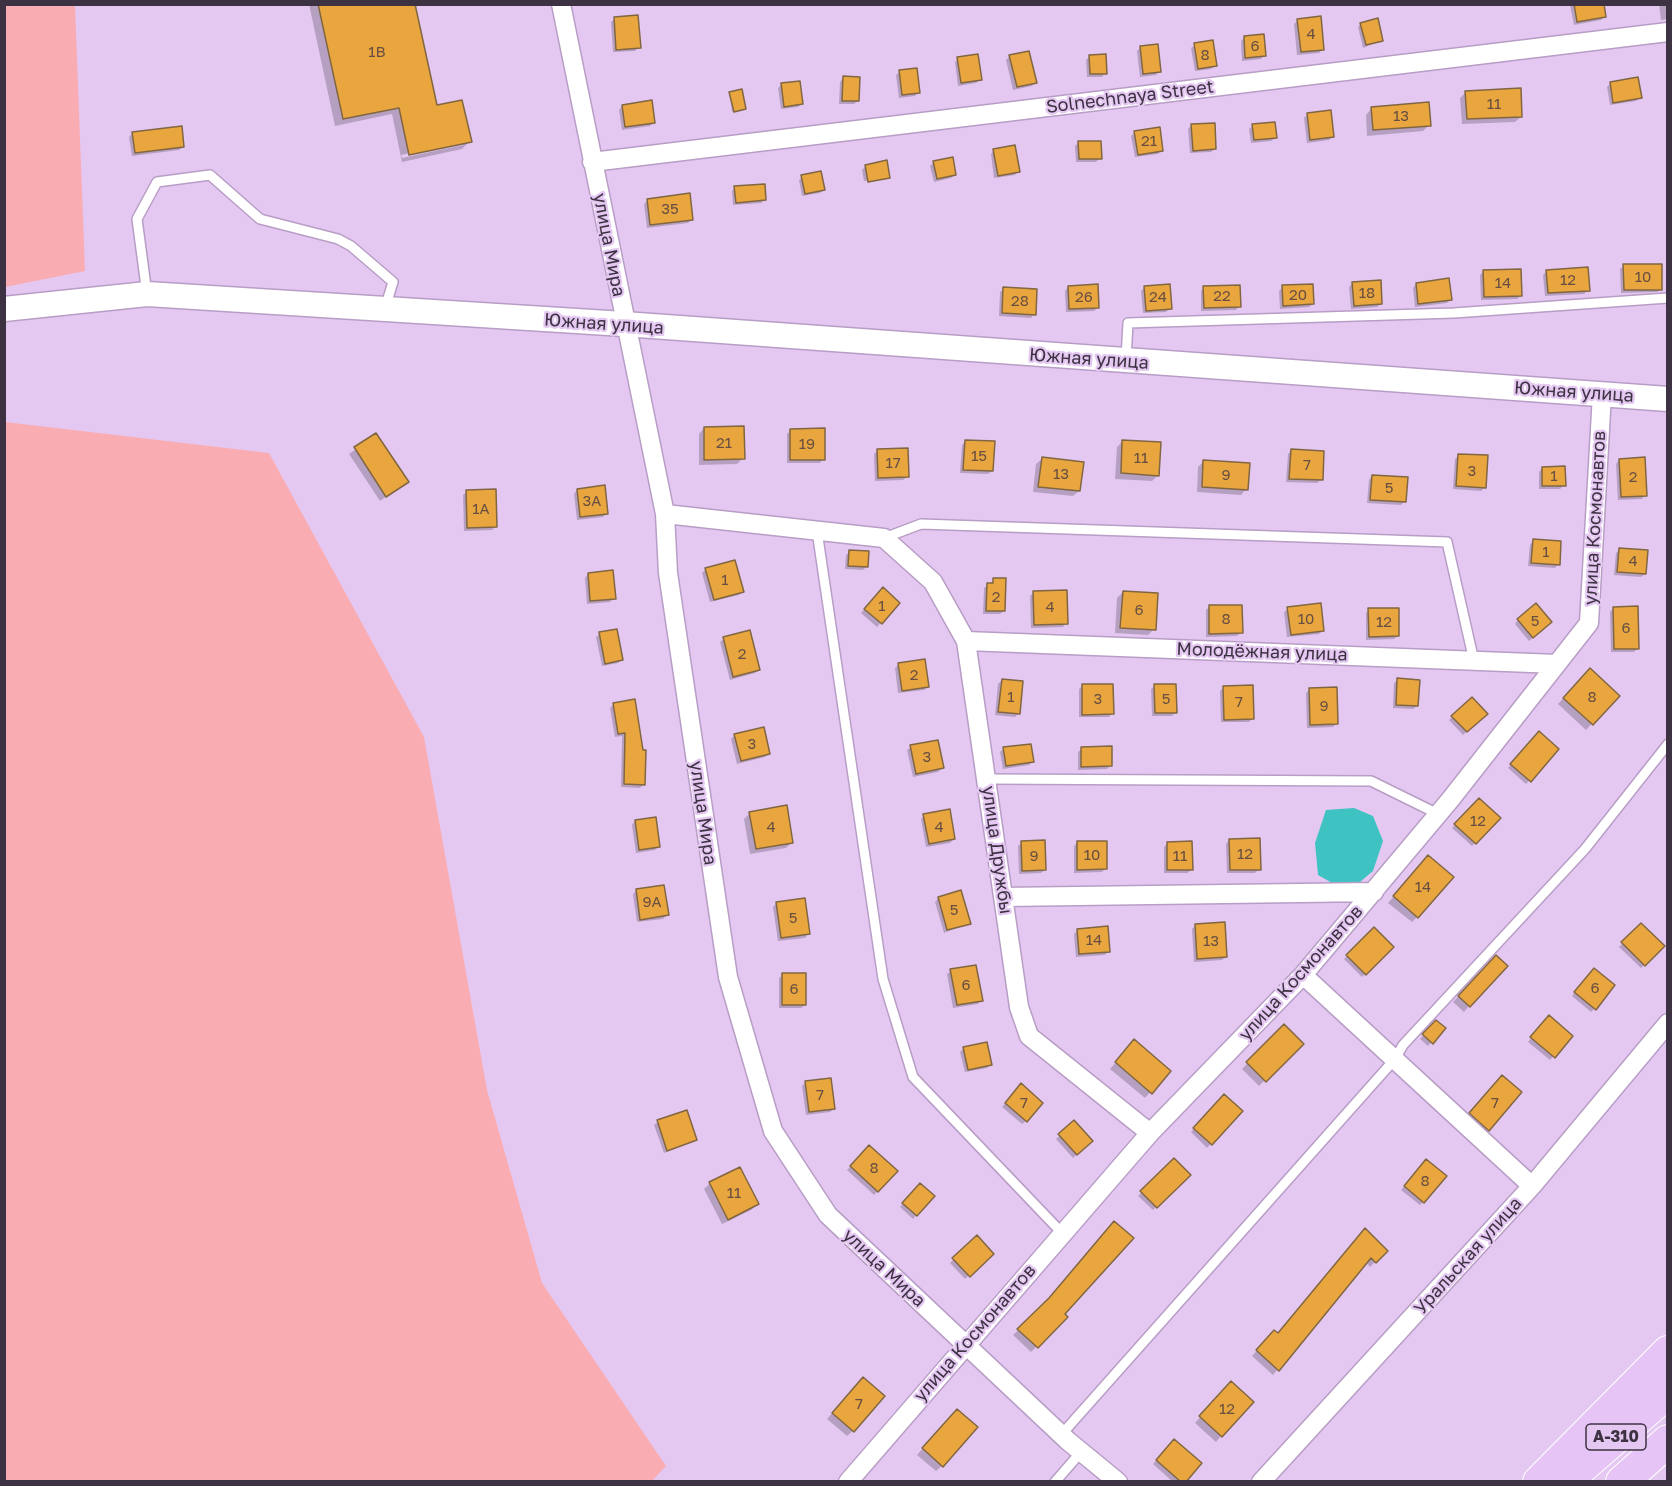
<!DOCTYPE html>
<meta charset="utf-8">
<style>
body{margin:0}
#map{position:relative;width:1672px;height:1486px;overflow:hidden;background:#e4c8f2;font-family:"Golos Text",sans-serif}
canvas{display:block}
.frame{position:absolute;inset:0;border:6px solid #3d3242;pointer-events:none}
</style>
<div id="map">
<canvas width="1672" height="1486"></canvas>
<div class="frame"></div>
</div>
<script>
const c = document.querySelector('canvas').getContext('2d');
c.lineJoin = 'round';
function paint(path, color) { c.fillStyle = color; c.fill(path, 'evenodd'); }
function stroke(path, color, width, dash) { c.strokeStyle = color; c.lineWidth = width; c.lineCap = dash ? 'butt' : 'round'; c.setLineDash(dash || []); c.stroke(path); }
function write(font, color, halo, rows, align = 'center') {
  c.font = font + ' "Golos Text",sans-serif'; c.lineWidth = 4.5; c.setLineDash([]); c.textBaseline = 'middle'; c.strokeStyle = halo; c.fillStyle = color; for (const [text, x, y, turn = 0] of rows) {
    c.save(); c.translate(x, y); c.rotate((+turn || 0) * Math.PI / 180); c.textAlign = isNaN(turn) ? turn : align; if (halo) c.strokeText(text, 0, 0); c.fillText(text, 0, 0); c.restore();
  }
}
const green = new Path2D(`
 M5,4L75,5L85,271L5,287Z
 M5,422L269,453L424,737L487,1090L542,1283L666,1466L652,1481H5Z`);
const water = new Path2D(`
 M1354,808L1373,816L1383,841L1373,871L1348,892L1318,875L1315,843L1326,810Z`);
const shadow = new Path2D(`
 M309,4H414L436,107L470,141L462,149L402,162L392,114L335,126ZM463,142V145L402,158L401,155Z
 M1603,4L1605,16L1601,20L1574,25L1570,5Z
 M1659,4H1668V19L1661,20Z
 M615,19L639,47L635,51L613,52L611,22Z
 M1298,20L1323,49L1319,53L1297,55L1294,24Z
 M1361,24L1382,40L1363,48L1358,27Z
 M1244,38L1265,55L1261,59L1242,61L1241,41Z
 M1195,45L1215,65L1211,69L1195,71L1191,48Z
 M1141,47L1159,71L1156,75L1140,77L1137,51Z
 M1010,56L1035,82L1032,86L1013,90L1006,60Z
 M1090,56L1105,73L1102,77H1087L1086,60Z
 M958,59L980,80L976,83L958,86L955,62Z
 M900,72L919,92L915,96L899,98L896,75Z
 M843,78L858,101L854,104H839L840,82Z
 M1611,83L1640,98L1636,101L1610,105L1607,87Z
 M781,85L802,103L798,107L781,109L778,88Z
 M1466,92L1521,117L1515,122L1462,124L1460,98Z
 M730,93L743,109L732,112Z
 M622,106L654,122L650,126L622,130L619,110Z
 M1371,109L1429,125L1423,131L1367,136L1366,115Z
 M1308,114L1333,136L1329,140L1307,143L1304,118Z
 M1192,125L1215,149L1211,152L1190,153L1188,129Z
 M1253,126L1275,138L1271,141L1251,143L1249,129Z
 M1135,132L1162,150L1158,154L1135,157L1131,136Z
 M133,133L183,147L179,150L132,156L129,137Z
 M1079,142L1100,158L1096,162H1076L1075,146Z
 M994,150L1018,171L1015,175L994,178L991,154Z
 M934,162L955,175L951,178L934,182L930,166Z
 M866,166L889,178L864,181L862,170Z
 M802,177L823,190L820,193L802,196L799,180Z
 M735,188L765,200L761,203L733,205L732,191Z
 M648,200L692,219L688,223L647,228L644,204Z
 M1624,266L1661,289L1657,292L1621,293L1620,269Z
 M1547,271L1588,290L1584,294L1545,296L1543,275Z
 M1483,272L1521,296L1517,299L1481,300L1480,275Z
 M1353,283L1381,304L1377,307L1351,309L1349,287Z
 M1416,284L1451,299L1447,303L1415,307L1413,288Z
 M1068,287L1098,307L1094,311L1066,312L1065,291Z
 M1145,287L1170,308L1166,312L1143,313L1141,291Z
 M1204,287L1239,306L1236,310L1201,311V291Z
 M1283,287L1313,304L1309,307L1280,309L1279,291Z
 M1004,289L1034,314L1031,318L999,316L1000,292Z
 M704,428L743,458L737,464L699,465V434Z
 M791,430L823,459L820,463H787V434Z
 M376,435L407,482L380,501L349,454Z
 M966,441L992,471L988,474L960,473L962,445Z
 M1123,441L1158,475L1152,481L1115,479L1117,447Z
 M878,450L907,477L903,480L875,481L874,454Z
 M1292,450L1321,480L1317,483L1286,482L1288,454Z
 M1459,455L1484,488L1481,491L1453,489L1455,459Z
 M1042,459L1079,491L1073,496L1033,492L1036,464Z
 M1619,460L1645,495L1642,499L1618,500L1616,464Z
 M1204,461L1246,489L1241,495L1197,492L1198,467Z
 M1542,468L1564,485L1560,489H1539V472Z
 M1372,476L1405,501L1401,505L1367,503L1369,480Z
 M577,490L607,513L603,517L577,520L574,494Z
 M467,492L495,527L492,530L464,531L463,495Z
 M1533,541L1558,564L1555,568L1528,566L1530,545Z
 M1619,550L1645,574L1641,577L1614,575L1616,553Z
 M849,552L867,566L863,570L845,569L846,555Z
 M706,569L742,591L739,595L710,602L702,573Z
 M588,574L614,598L610,602L587,604L585,578Z
 M994,580L1004,611L1000,614H983L984,588Z
 M883,589L898,603L877,627L861,613Z
 M1034,592L1066,623L1063,627L1031,628L1030,596Z
 M1123,592L1154,629L1148,635L1115,633L1117,598Z
 M1209,607L1241,632L1237,636L1206,637V610Z
 M1614,608L1638,648L1634,652H1611L1610,612Z
 M1288,609L1323,630L1319,634L1287,637L1284,612Z
 M1369,610L1398,636L1394,639L1366,640V613Z
 M1518,620L1547,626L1529,641L1515,624Z
 M600,634L622,659L618,663L602,666L596,637Z
 M724,639L759,670L755,673L730,680L720,642Z
 M899,664L928,687L924,690L898,693L895,668Z
 M1590,670L1618,696L1586,730L1558,704Z
 M1002,680L1018,714L1015,717L995,715L998,684Z
 M1398,680L1417,706L1413,709L1393,708L1394,683Z
 M1082,686L1112,713L1109,717H1079V689Z
 M1155,686L1176,712L1172,716H1152L1151,689Z
 M1224,687L1252,719L1249,722H1221L1220,691Z
 M1310,689L1337,723L1333,727L1307,728L1306,693Z
 M1471,699L1485,714L1463,735L1449,720Z
 M634,701L644,784L640,788L621,787L622,736L615,737L610,708L614,704Z
 M1539,733L1557,749L1526,784L1508,768Z
 M735,735L769,753L765,757L737,764L731,739Z
 M911,747L942,768L938,772L913,777L907,750Z
 M1004,748L1032,762L1029,765L1003,769L1000,752Z
 M1082,749L1111,765L1107,769L1078,770V752Z
 M1479,800L1498,818L1472,846L1452,828Z
 M750,813L792,842L786,848L750,854L744,819Z
 M924,816L954,839L950,843L926,847L921,819Z
 M635,821L658,847L655,850L636,853L632,825Z
 M1229,840L1259,869L1255,873H1227L1226,844Z
 M1022,843L1045,870L1041,873L1019,874L1018,846Z
 M1077,843L1106,868L1102,872L1074,873V846Z
 M1168,843L1191,869L1188,873H1164V847Z
 M1422,863L1417,917L1412,922L1388,903Z
 M637,890L667,915L663,919L637,922L633,894Z
 M938,898L969,923L944,933L935,902Z
 M777,903L808,934L805,938L778,941L773,907Z
 M1196,925L1226,957L1222,960L1194,962L1192,929Z
 M1641,925L1663,946L1641,968L1619,947Z
 M1374,929L1392,947L1362,977L1344,959Z
 M1078,930L1109,951L1105,955L1076,957L1074,934Z
 M1496,957L1469,1006L1464,1012L1453,1002Z
 M951,971L981,1000L978,1004L953,1008L947,974Z
 M1590,973L1594,1009L1591,1012L1572,996Z
 M783,975L805,1005L801,1008H779V978Z
 M1546,1021L1571,1036L1550,1060L1528,1042Z
 M1436,1022L1444,1028L1428,1046L1420,1039Z
 M1284,1026L1301,1044L1259,1086L1242,1069Z
 M1129,1047L1169,1071L1145,1098L1110,1069Z
 M964,1048L990,1064L987,1068L965,1072L960,1052Z
 M806,1082L834,1109L830,1112L806,1115L802,1086Z
 M1496,1082L1488,1130L1483,1135L1465,1119Z
 M1018,1089L1026,1121L1022,1124L1002,1107Z
 M1224,1096L1241,1111L1207,1148L1191,1132Z
 M658,1122L695,1140L664,1153L654,1125Z
 M1074,1122L1091,1141L1073,1158L1056,1139Z
 M869,1147L896,1171L874,1195L847,1170Z
 M1174,1160L1188,1175L1153,1210L1138,1196Z
 M1423,1165V1202L1420,1205L1401,1190Z
 M710,1183L757,1204L751,1210L722,1224L704,1189Z
 M920,1185L933,1196L913,1219L900,1207Z
 M1360,1235L1386,1251L1370,1267L1366,1262L1273,1375L1252,1356L1274,1332L1277,1334Z
 M977,1237L992,1254L965,1279L950,1263Z
 M1045,1304L1066,1317L1031,1352L1013,1335Z
 M857,1384L853,1431L847,1436L827,1419Z
 M1225,1389L1221,1436L1216,1442L1195,1423Z
 M951,1416L942,1466L936,1471L917,1455Z
 M1171,1444L1184,1482H1173L1153,1464Z`);
const building = new Path2D(`
 M318,4H415L437,105L462,100L472,142L409,155L399,108L343,119Z
 M1574,4H1604L1606,17L1577,22Z
 M638,15L641,48L616,50L614,17Z
 M1321,16L1324,50L1301,52L1297,19Z
 M1378,18L1383,41L1366,45L1360,23Z
 M1264,34L1266,56L1245,58L1244,36Z
 M1213,40L1217,66L1198,69L1194,43Z
 M1158,44L1161,72L1143,74L1140,46Z
 M1029,51L1037,83L1017,87L1009,55Z
 M978,54L982,80L961,83L957,57Z
 M1106,54L1107,74H1090L1089,55Z
 M917,68L920,93L902,95L899,70Z
 M843,76L860,77L859,101H842Z
 M1638,77L1642,98L1613,103L1610,82Z
 M800,81L803,104L784,107L781,83Z
 M1521,88L1522,117L1467,119L1465,91Z
 M742,89L746,109L734,112L729,92Z
 M652,100L655,123L625,127L622,105Z
 M1429,102L1431,126L1373,130L1371,107Z
 M1331,110L1334,137L1310,140L1307,113Z
 M1275,122L1277,138L1254,140L1252,124Z
 M1215,123L1216,149L1193,151L1191,124Z
 M182,126L184,147L135,153L132,132Z
 M1160,127L1163,151L1138,155L1134,131Z
 M1078,141H1101L1102,159H1079Z
 M1015,145L1020,172L998,176L993,149Z
 M953,157L956,175L937,179L933,161Z
 M887,160L890,178L868,182L865,165Z
 M821,171L825,190L805,194L801,175Z
 M765,184L766,200L736,203L734,186Z
 M690,193L693,220L650,225L647,199Z
 M1623,264H1662V290H1624Z
 M1588,267L1590,291L1548,293L1546,270Z
 M1521,269L1522,296L1484,297L1483,270Z
 M1449,278L1452,300L1418,304L1416,283Z
 M1381,280L1382,304L1354,306L1352,282Z
 M1098,284L1099,308L1069,309L1068,286Z
 M1170,284L1172,309L1146,311L1144,286Z
 M1313,284L1314,304L1283,306L1282,285Z
 M1240,285L1241,307L1204,308L1203,286Z
 M1003,287L1037,289L1036,315L1002,313Z
 M744,426L745,459L704,460V427Z
 M825,428V460H790V429Z
 M376,433L409,482L386,497L354,447Z
 M965,440L995,441L993,471L963,470Z
 M1122,440L1161,442L1159,476L1121,473Z
 M908,448L909,477L878,478L877,449Z
 M1291,449L1324,451L1323,480L1289,479Z
 M1458,454L1488,455L1486,488L1456,486Z
 M1042,457L1084,462L1080,491L1038,487Z
 M1645,457L1647,496L1621,497L1619,459Z
 M1203,460L1250,463L1248,490L1202,487Z
 M1565,466L1566,486H1542V467Z
 M1372,475L1408,477L1406,502L1370,500Z
 M605,485L608,514L580,517L577,489Z
 M496,489L497,527L467,528L466,490Z
 M1533,539L1561,541L1560,565L1531,563Z
 M1619,548L1648,550L1646,574L1617,572Z
 M849,550L869,551L868,567L848,566Z
 M735,560L744,592L714,600L705,568Z
 M613,570L616,599L590,601L588,573Z
 M993,578H1006L1005,611H986L987,583H993Z
 M883,587L900,603L882,624L864,609Z
 M1067,590L1068,624L1034,625L1033,591Z
 M1123,591L1158,593L1156,630L1120,628Z
 M1321,603L1324,631L1291,635L1287,607Z
 M1536,603L1552,622L1533,638L1517,619Z
 M1209,605H1242L1243,633L1209,634Z
 M1638,606L1639,649H1614L1613,607Z
 M1368,608H1399V636L1369,637Z
 M617,629L623,660L605,664L599,632Z
 M750,630L760,670L733,677L723,637Z
 M925,659L929,687L902,691L898,663Z
 M1590,668L1620,696L1593,725L1563,698Z
 M1397,678L1420,680L1418,706L1396,705Z
 M1002,679L1023,681L1020,714L998,712Z
 M1082,684H1113L1114,714L1082,715Z
 M1154,684H1176L1177,713H1155Z
 M1253,685L1254,719L1224,720L1223,686Z
 M1337,687L1338,724L1310,725L1309,688Z
 M1472,697L1488,714L1467,732L1451,716Z
 M635,699L643,750H646L645,785L624,784L625,733L618,734L613,703Z
 M764,727L770,754L741,761L734,734Z
 M1539,731L1559,749L1531,782L1510,764Z
 M938,740L944,768L916,774L910,745Z
 M1031,744L1034,762L1006,766L1003,747Z
 M1112,746V766L1081,767V747Z
 M1479,798L1501,818L1476,844L1454,824Z
 M787,805L793,843L756,849L749,812Z
 M950,809L955,839L929,844L923,814Z
 M656,817L660,847L639,850L635,820Z
 M1260,838L1261,870H1230L1229,839Z
 M1045,840L1046,870L1022,871L1021,841Z
 M1077,841H1107V869L1077,870Z
 M1192,841L1193,870H1167V842Z
 M1428,855L1454,877L1418,918L1393,896Z
 M664,885L669,915L640,920L636,889Z
 M961,890L971,924L947,930L938,897Z
 M805,898L810,934L781,938L776,902Z
 M1225,922L1227,957L1197,959L1195,924Z
 M1641,923L1665,946L1645,966L1621,942Z
 M1108,926L1110,952L1079,954L1077,929Z
 M1374,927L1394,947L1366,975L1346,955Z
 M1496,955L1508,966L1470,1007L1458,996Z
 M976,965L983,1001L957,1005L950,969Z
 M1594,968L1615,985L1596,1010L1574,992Z
 M782,973H806V1005H782Z
 M1549,1015L1573,1036L1555,1058L1530,1037Z
 M1436,1020L1446,1028L1433,1044L1422,1034Z
 M1284,1024L1304,1044L1266,1082L1246,1062Z
 M1134,1039L1171,1071L1152,1094L1115,1062Z
 M987,1042L992,1065L968,1070L963,1047Z
 M1502,1075L1522,1092L1489,1131L1469,1113Z
 M831,1078L835,1109L809,1112L805,1081Z
 M1021,1083L1043,1103L1027,1122L1005,1103Z
 M1224,1094L1243,1111L1212,1145L1193,1128Z
 M687,1110L697,1140L667,1151L657,1120Z
 M1074,1120L1093,1141L1077,1155L1058,1134Z
 M869,1145L898,1171L878,1192L850,1166Z
 M1174,1158L1191,1175L1157,1208L1140,1191Z
 M1426,1159L1447,1176L1424,1203L1404,1186Z
 M740,1167L759,1204L728,1220L709,1182Z
 M920,1183L935,1196L917,1216L902,1203Z
 M1114,1221L1134,1238L1065,1314L1068,1317L1038,1348L1017,1329L1049,1298Z
 M1365,1228L1388,1251L1376,1263L1371,1258L1279,1371L1256,1350L1274,1330L1278,1333Z
 M977,1235L994,1254L970,1277L952,1258Z
 M863,1377L885,1396L854,1432L832,1413Z
 M1231,1381L1254,1402L1222,1437L1199,1416Z
 M957,1409L978,1427L943,1467L922,1448Z
 M1174,1439L1202,1463L1186,1482H1181L1156,1460Z`);
const lane = new Path2D(`
 M147,294L137,219L157,182L210,175L260,219L338,239L351,246L393,282L385,308
 M1126,359L1128,323L1454,313L1668,298
 M817,531L883,979L913,1077L1062,1233
 M884,538L921,524L1447,542L1474,661
 M987,779L1371,781L1438,814
 M1061,1435L1395,1059L1403,1045L1585,849L1668,744
 M1055,1482L1081,1452`);
const street = new Path2D(`
 M561,4L665,514L668,573L728,977L773,1131L828,1215L1068,1441L1118,1482
 M592,162L1668,32
 M665,514L884,538L933,582L966,641L1019,1007L1029,1036L1150,1133
 M966,641L1557,664
 M1003,897L1374,892
 M1303,975L1532,1186
 M848,1482L1150,1133L1303,975L1450,800L1589,623L1602,394
 M1261,1482L1532,1186L1668,1023`);
const secondary = new Path2D(`
 M4,309L147,294L624,324L1668,399`);
const highway = new Path2D(`
 M1567,1480L1668,1392
 M1539,1482L1668,1352
 M1622,1482L1668,1441`);
const numberNames = [
 ["4",1311,34],
 ["6",1255,46],
 ["1В",377,52],
 ["8",1205,55],
 ["11",1494,104],
 ["13",1401,116],
 ["21",1149,141],
 ["35",670,209],
 ["10",1643,277],
 ["12",1568,280],
 ["14",1503,283],
 ["18",1367,293],
 ["20",1298,295],
 ["22",1222,296],
 ["26",1084,297],
 ["24",1158,297],
 ["28",1020,301],
 ["21",724,443],
 ["19",807,444],
 ["15",979,456],
 ["11",1141,458],
 ["17",893,463],
 ["7",1307,465],
 ["3",1472,471],
 ["13",1061,474],
 ["9",1226,475],
 ["1",1554,476],
 ["2",1633,477],
 ["5",1389,488],
 ["3А",592,501],
 ["1А",481,509],
 ["1",1546,552],
 ["4",1633,561],
 ["1",725,580],
 ["2",996,597],
 ["1",882,606],
 ["4",1050,607],
 ["6",1139,610],
 ["8",1226,619],
 ["10",1306,619],
 ["5",1535,621],
 ["12",1384,622],
 ["6",1626,628],
 ["2",742,654],
 ["2",914,675],
 ["1",1011,697],
 ["8",1592,697],
 ["3",1098,699],
 ["5",1166,699],
 ["7",1239,702],
 ["9",1324,706],
 ["3",752,744],
 ["3",927,757],
 ["12",1478,821],
 ["4",771,827],
 ["4",939,827],
 ["12",1245,854],
 ["10",1092,855],
 ["9",1034,856],
 ["11",1180,856],
 ["14",1423,887],
 ["9А",652,902],
 ["5",954,910],
 ["5",793,918],
 ["14",1094,940],
 ["13",1211,941],
 ["6",966,985],
 ["6",1595,988],
 ["6",794,989],
 ["7",820,1095],
 ["7",1024,1103],
 ["7",1495,1103],
 ["8",874,1168],
 ["8",1425,1181],
 ["11",734,1193],
 ["7",859,1404],
 ["12",1227,1409]
];
const shields = [
 [1616,1437,60]
];
const shieldNames = [
 ["А-310",1616,1437]
];
const streetNames = [
 ["Solnechnaya Street",1130,97,-7],
 ["улица Мира",609,245,79],
 ["Южная улица",604,324,4],
 ["Южная улица",1089,359,4],
 ["Южная улица",1574,392,4],
 ["улица Космонавтов",1595,518,-87],
 ["Молодёжная улица",1262,652,2],
 ["улица Мира",703,813,82],
 ["улица Дружбы",997,850,82],
 ["улица Космонавтов",1301,973,-48],
 ["Уральская улица",1468,1256,-48],
 ["улица Мира",884,1268,43],
 ["улица Космонавтов",975,1333,-49]
];
paint(green, '#f9adb3');
paint(water, '#3fc3c2');
paint(shadow, '#0003');
paint(building, '#e9a63f');
stroke(building, '#816641', 1.5);
stroke(lane, '#b89dc5', 12);
stroke(street, '#b89dc5', 21);
stroke(secondary, '#b89dc5', 27);
stroke(highway, '#fff', 34);
stroke(lane, '#fff', 9);
stroke(street, '#fff', 18);
stroke(secondary, '#fff', 24);
stroke(highway, '#e6c5f6', 32);
write('15px', '#684f41', null, numberNames);
for (const [x, y, w] of shields) { const box = new Path2D(); box.roundRect(x - w / 2, y - 13, w, 26, 4.5); c.fillStyle = '#e4c8f2'; c.fill(box); stroke(box, '#3d3242', 1.5); }
write('bold 16px', '#3d3242', null, shieldNames);
write('18px', '#3d3242', '#e4c8f2', streetNames);
</script>
